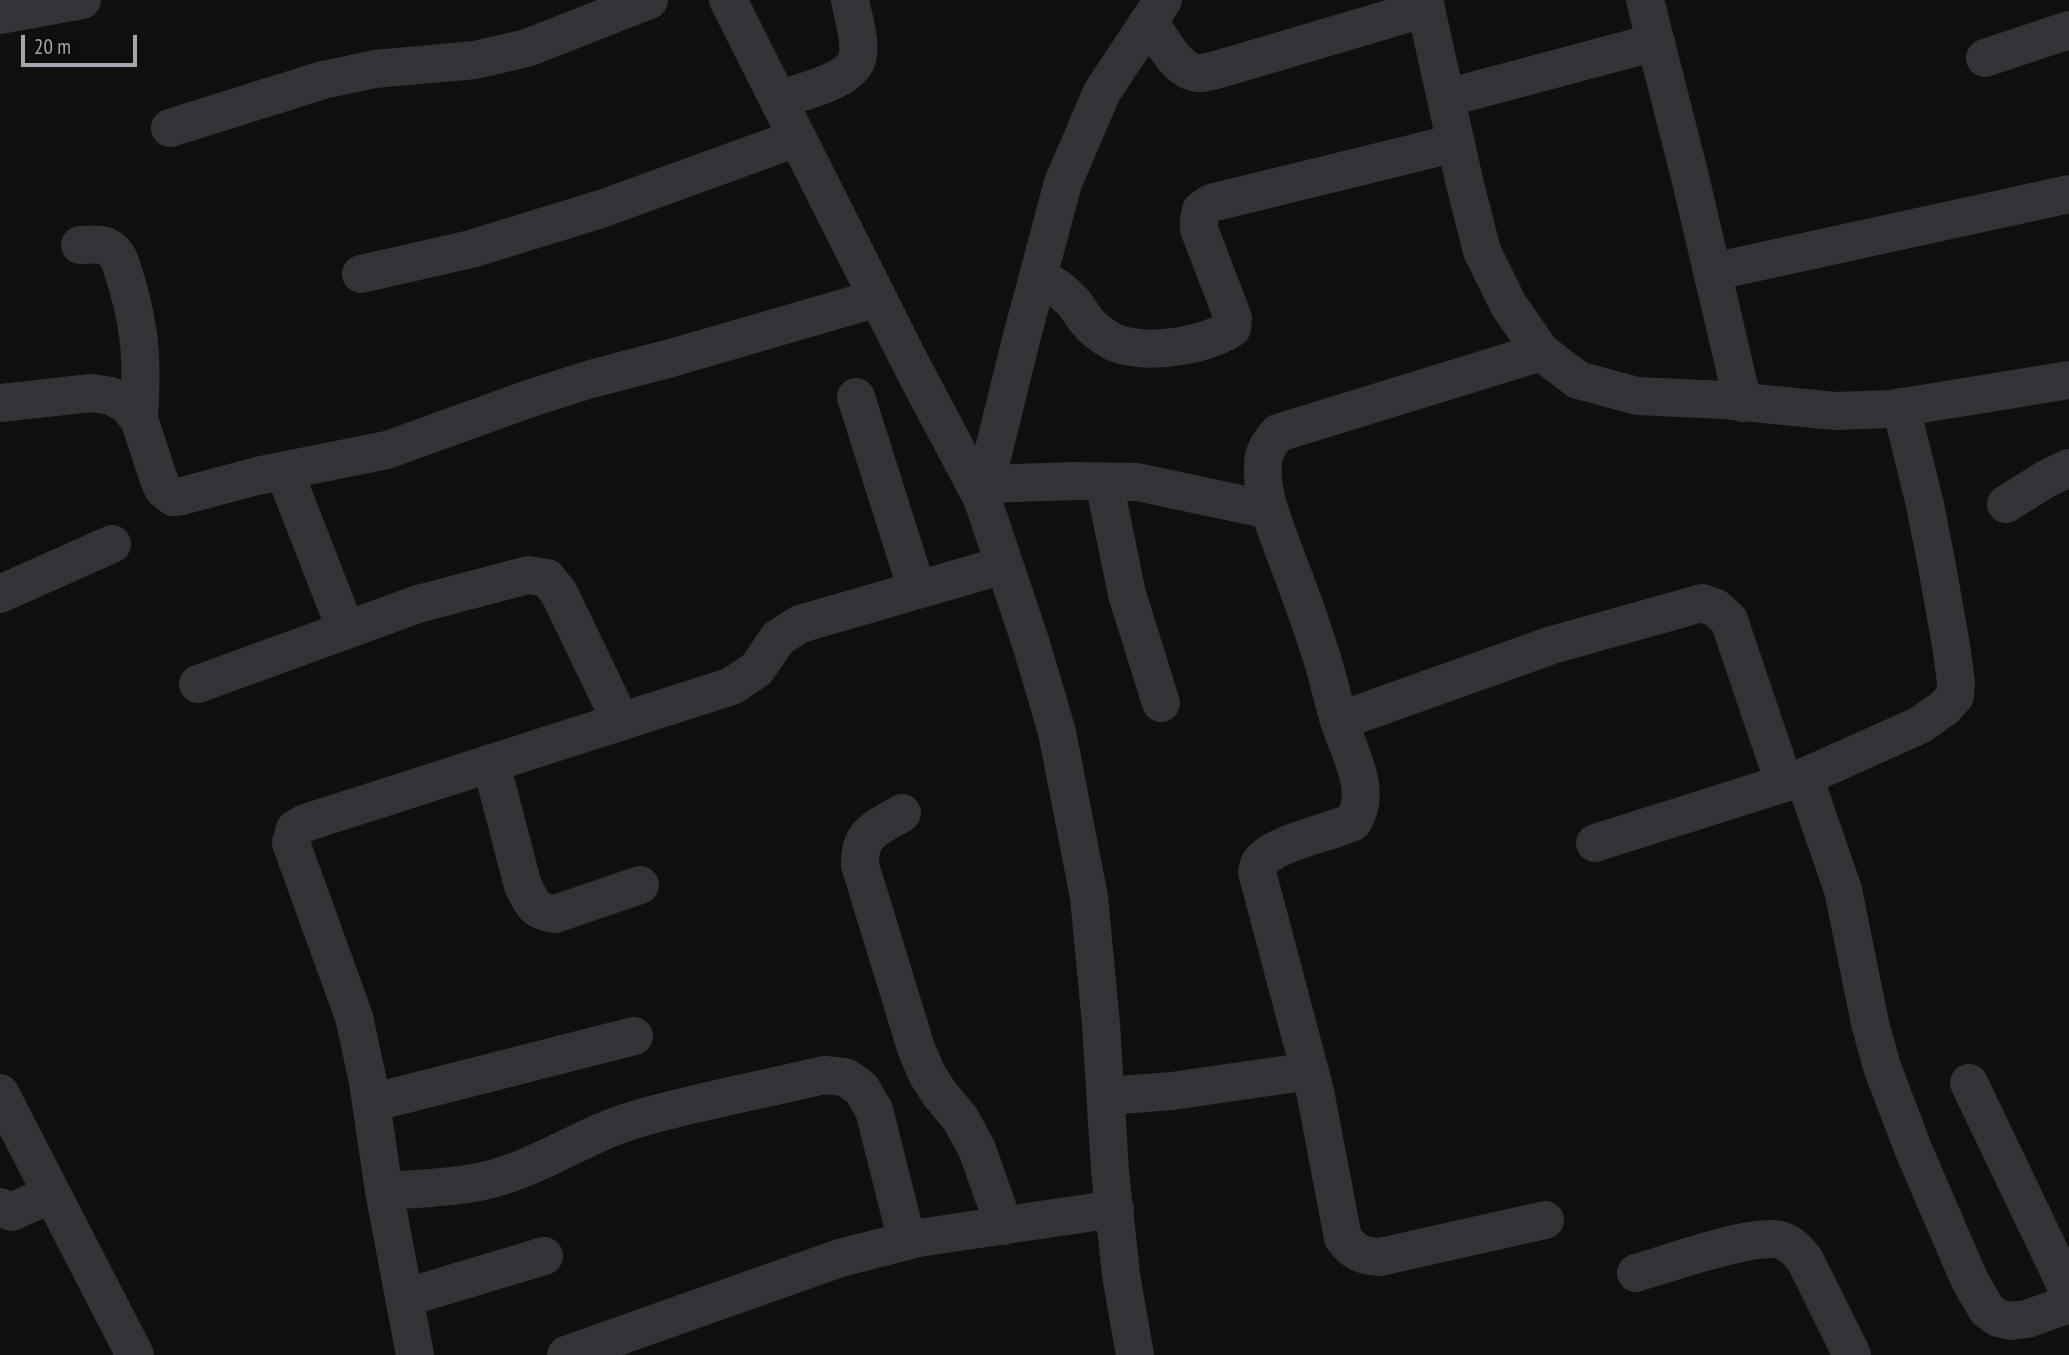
<!DOCTYPE html>
<style>
body{margin:0}
#map{position:relative;width:2069px;height:1355px;overflow:hidden;background:#0f0f10;font-family:"PT Sans Narrow",sans-serif}
canvas{display:block}
.scale{position:absolute;left:21px;top:35px;width:116px;height:32px;box-sizing:border-box;border:4px solid #a2a6af;border-top:0;padding-left:9px;font-size:21px;line-height:24px;white-space:nowrap;color:#a2a6af;-webkit-text-stroke:5px #0a0a0b;paint-order:stroke}
</style>
<div id="map">
<canvas width="2069" height="1355"></canvas>
<div class="scale">20 m</div>
</div>
<script>
const c = document.querySelector('canvas').getContext('2d');
c.lineJoin = 'round';
function stroke(path, color, width, dash) { c.strokeStyle = color; c.lineWidth = width; c.lineCap = dash ? 'butt' : 'round'; c.setLineDash(dash || []); c.stroke(path); }
const minor = new Path2D(`
 M728,0L913,368L982,498L1032,647L1057,732L1089,897L1101,1024L1110,1171L1121,1275L1135,1355
 M1424,0L1464,180L1482,251L1508,304L1541,352L1578,380L1637,396L1724,400L1835,411L1891,409L2069,380
 M1645,0L1690,177L1743,403
 M0,15L82,0
 M1149,21C1161,38 1176,72 1199,73C1205,73 1211,71 1216,70L1426,8
 M1985,58L2069,30
 M1446,98L1656,42
 M778,100C800,92 856,81 858,54C860,36 853,17 850,0
 M170,128L323,80L375,69L475,60L527,48L649,0
 M80,245C91,245 103,242 112,250C121,258 123,272 127,284C142,335 142,367 139,419
 M1712,272L2069,194
 M361,274L471,249L601,209L797,138
 M1038,276C1051,283 1063,291 1073,302C1080,310 1085,321 1093,328C1103,336 1113,344 1126,346C1156,353 1206,345 1232,328L1233,318L1199,229V220L1201,210L1211,203L1456,143
 M1541,352L1278,433C1270,443 1263,451 1263,465C1261,492 1272,518 1281,543C1294,578 1308,613 1319,649C1327,672 1332,697 1339,721C1349,752 1373,791 1353,822C1328,833 1283,841 1264,858C1259,862 1258,866 1257,872L1315,1091L1343,1238C1354,1252 1361,1256 1380,1257L1545,1220
 M856,397L917,590
 M0,403L91,393L111,396L126,404L139,419L158,477L163,489L173,497L182,496L257,476L387,450L531,398L591,379L671,358L878,298
 M284,471L346,630
 M1104,482L1127,594L1161,703
 M985,484L1076,481L1137,482L1269,510
 M982,498L1022,336L1063,183L1102,92L1163,0
 M2006,504L2046,479L2069,468
 M0,594L112,544
 M198,684L418,604L528,575L547,578L559,593L621,722
 M1339,721L1552,645L1702,603L1716,608L1729,620L1784,783
 M491,763L523,886C533,904 533,911 555,914L640,885
 M1804,777L1843,890L1870,1023L1882,1067L1914,1151L1970,1281L1987,1310L1998,1318L2011,1321L2027,1319L2069,1304
 M902,813C876,829 859,832 860,865L916,1048L927,1074L939,1093L960,1118L977,1149L1004,1226
 M1595,843L1804,777L1920,725L1944,708L1955,696L1956,682L1951,645L1936,561L1925,505L1901,407
 M1969,1083L2069,1292
 M0,1093L135,1355
 M1106,1096L1172,1091L1310,1071
 M371,1103L634,1036
 M384,1191C424,1188 467,1188 505,1175C551,1160 591,1132 637,1119C699,1101 762,1090 824,1075L845,1077L861,1088L874,1110L907,1241
 M0,1207L11,1212L52,1194
 M1636,1273C1667,1264 1752,1233 1780,1240C1791,1243 1798,1251 1805,1260L1852,1355
 M404,1298L544,1256
 M415,1355L384,1191L368,1082L354,1017L291,843L295,829L305,823L732,686L757,669L778,638L800,624L1004,565
 M566,1355L840,1258L918,1238L1115,1209`);
stroke(minor, '#333337', 38);
</script>
